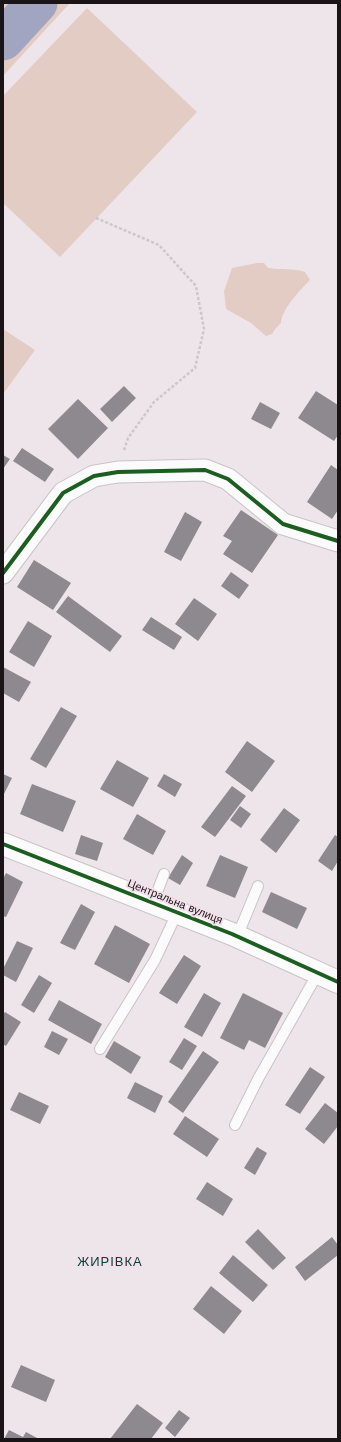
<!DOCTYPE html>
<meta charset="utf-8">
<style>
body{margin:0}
#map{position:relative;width:341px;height:1442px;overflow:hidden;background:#eee5ea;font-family:"Work Sans",sans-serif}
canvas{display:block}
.frame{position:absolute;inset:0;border:4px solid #1a1417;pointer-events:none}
</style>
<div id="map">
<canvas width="341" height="1442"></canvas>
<div class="frame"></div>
</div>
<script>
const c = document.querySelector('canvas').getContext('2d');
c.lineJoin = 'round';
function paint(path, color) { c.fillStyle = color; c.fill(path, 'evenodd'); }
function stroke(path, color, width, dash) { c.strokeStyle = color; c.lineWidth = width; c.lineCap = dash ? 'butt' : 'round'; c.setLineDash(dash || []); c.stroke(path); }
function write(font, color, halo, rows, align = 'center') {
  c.font = font + ' "Work Sans",sans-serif'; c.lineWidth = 4; c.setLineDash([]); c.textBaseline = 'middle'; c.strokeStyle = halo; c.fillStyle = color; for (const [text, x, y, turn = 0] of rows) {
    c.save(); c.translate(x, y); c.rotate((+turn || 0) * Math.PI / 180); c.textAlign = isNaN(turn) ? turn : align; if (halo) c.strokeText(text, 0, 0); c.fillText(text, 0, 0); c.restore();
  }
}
const green = new Path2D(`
 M3,3H70L3,76Z
 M87,8L197,112L60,257L3,203V96Z
 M257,263H264L268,268C280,270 294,268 305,272L310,280C301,289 281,310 281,323L275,329L272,334L266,336L251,323L226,309L224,291L232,268Z
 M3,329L35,350L3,394Z`);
const river = new Path2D(`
 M3,40L37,3`);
const building = new Path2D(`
 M124,386L136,398L112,422L100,409Z
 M316,391L338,405V435L334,441L298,418Z
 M78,399L108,428L78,459L48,429Z
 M260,402L280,413L271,429L251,419Z
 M22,448L54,469L45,482L13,461Z
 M3,455L10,459L3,469Z
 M331,465L338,470V510L332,519L307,502Z
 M241,510L278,535L252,573L223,554L232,541L223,536Z
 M185,512L202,522L181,561L164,552Z
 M34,560L71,583L53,610L17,587Z
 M231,572L249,585L239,599L221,586Z
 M68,596L122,636L110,652L56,612Z
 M194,598L217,614L198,641L175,624Z
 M151,617L182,637L174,650L142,630Z
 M28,621L52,636L34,667L9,652Z
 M3,667L31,682L19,702L3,693Z
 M61,707L77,716L46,768L30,759Z
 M247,741L275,761L252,792L225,772Z
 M117,760L149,778L133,807L100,789Z
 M3,774L12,778L3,796Z
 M164,774L182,784L175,797L157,786Z
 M32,784L76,801L63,832L20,814Z
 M232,786L246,796L215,837L201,827Z
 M240,806L251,814L241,828L230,820Z
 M284,808L300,820L276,853L260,840Z
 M137,814L166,831L153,855L123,839Z
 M81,835L103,843L97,861L75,854Z
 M335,835L338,837V861L332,871L318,861Z
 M182,855L193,863L180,885L168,878Z
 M220,855L248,867L235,898L206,886Z
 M6,873L23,882L6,917L3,916V879Z
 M271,892L307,908L297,929L262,912Z
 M81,904L95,912L75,950L60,943Z
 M115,925L150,944L129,983L94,964Z
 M17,941L33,948L16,982L3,975V969Z
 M184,955L201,966L177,1004L159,993Z
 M39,975L52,983L34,1013L21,1005Z
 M204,993L221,1003L202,1037L184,1027Z
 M243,993L283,1013L265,1048L249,1040L244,1050L220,1038Z
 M59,1000L102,1024L91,1044L48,1020Z
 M5,1012L21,1022L6,1046L3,1044V1015Z
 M52,1031L68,1039L59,1055L44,1047Z
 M184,1038L197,1046L182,1070L169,1062Z
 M114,1041L141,1057L131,1074L105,1057Z
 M203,1051L219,1062L183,1113L168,1102Z
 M310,1067L325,1077L300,1114L285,1105Z
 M135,1082L163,1096L155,1113L127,1098Z
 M19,1092L49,1106L40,1124L10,1110Z
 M325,1103L338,1113V1126L324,1144L305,1129Z
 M185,1116L219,1139L207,1157L173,1134Z
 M257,1147L267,1153L255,1175L244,1168Z
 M207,1182L233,1199L223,1216L196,1199Z
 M258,1229L286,1258L273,1270L245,1242Z
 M332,1237L338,1245V1255L305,1281L295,1267Z
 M233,1255L268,1285L253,1302L219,1273Z
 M211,1286L242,1311L224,1334L193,1309Z
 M21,1365L55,1380L46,1402L11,1387Z
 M137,1404L163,1423L151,1439H110Z
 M179,1410L190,1418L175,1437L165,1428Z
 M9,1430L23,1437L26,1432L39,1439H4Z`);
const path = new Path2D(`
 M96,218L159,245L196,286L204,329L195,368L154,402L128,438L124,450`);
const lane = new Path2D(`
 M153,903L164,874
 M237,937L258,886
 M100,1049L155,960L177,913
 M235,1125L258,1079L318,973`);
const street = new Path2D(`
 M3,573L63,493L94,476L118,472L205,470L228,479L283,524L338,541`);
const secondary = new Path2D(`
 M3,844L232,934L338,982`);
const cycleway = new Path2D(`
 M3,573L63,493L94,476L118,472L205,470L228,479L283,524L338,541
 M3,844L232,934L338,982`);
const streetNames = [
 ["Центральна вулиця",175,902,22]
];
const quarterNames = [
 ["ЖИРІВКА",110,1262]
];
paint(green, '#e3ccc3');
stroke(river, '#a2a5c1', 41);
paint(building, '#8e898e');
stroke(lane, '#cac2c6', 12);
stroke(street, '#cac2c6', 23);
stroke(secondary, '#cac2c6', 24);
stroke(path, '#cbc8ca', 2.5, [3, 2]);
stroke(lane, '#fcfbfc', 10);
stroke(street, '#fcfbfc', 21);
stroke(secondary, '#fcfbfc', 22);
stroke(cycleway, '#1b5e20', 4);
write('11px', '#1a1417', '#f2e1ea', streetNames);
c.letterSpacing = '1px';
write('13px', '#023e32', '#f2e1ea', quarterNames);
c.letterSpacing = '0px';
</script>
